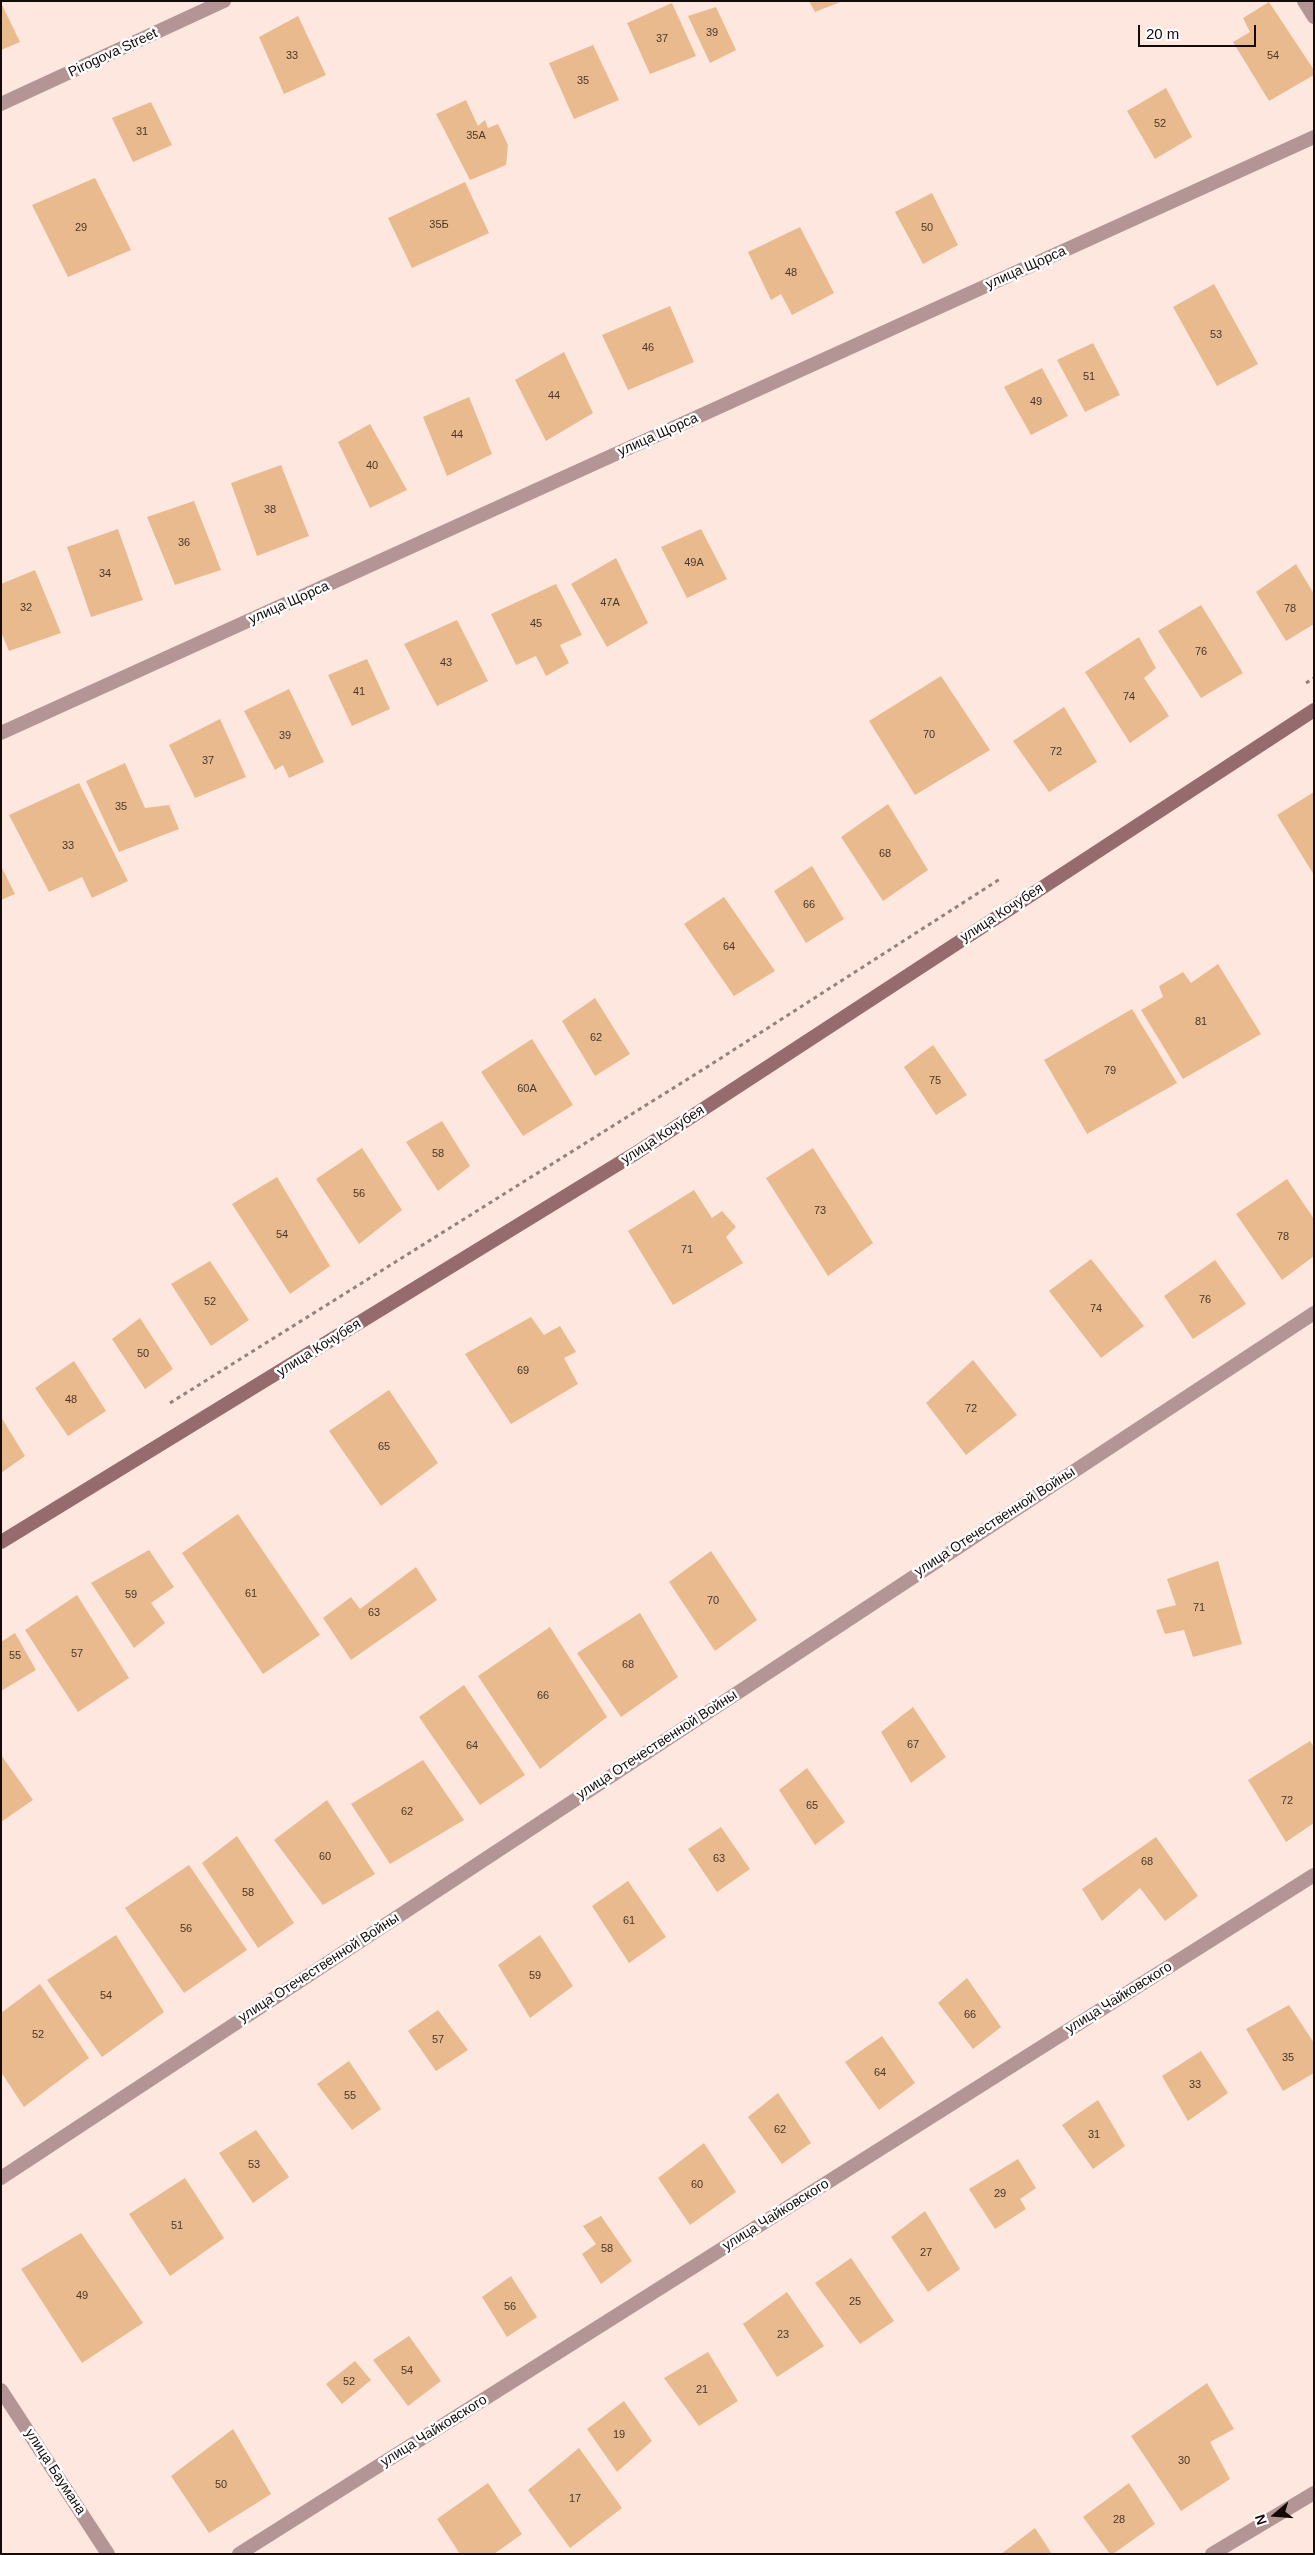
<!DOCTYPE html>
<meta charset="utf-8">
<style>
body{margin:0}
#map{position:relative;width:1315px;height:2555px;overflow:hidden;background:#fde7df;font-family:Arial,sans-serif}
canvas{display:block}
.frame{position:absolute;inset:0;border:2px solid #140b09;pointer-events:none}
.north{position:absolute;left:1250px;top:2490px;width:50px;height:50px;-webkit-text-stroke:4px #fff;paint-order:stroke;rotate:252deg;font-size:14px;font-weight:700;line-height:20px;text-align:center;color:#140b09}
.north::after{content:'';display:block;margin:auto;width:18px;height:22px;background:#140b09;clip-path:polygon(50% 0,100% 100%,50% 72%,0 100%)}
.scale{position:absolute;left:1138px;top:25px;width:118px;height:22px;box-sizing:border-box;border:2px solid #140b09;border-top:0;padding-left:6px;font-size:15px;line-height:18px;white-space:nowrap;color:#140b09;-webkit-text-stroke:4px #fff;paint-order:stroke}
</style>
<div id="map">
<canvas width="1315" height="2555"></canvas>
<div class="frame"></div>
<div class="north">N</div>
<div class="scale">20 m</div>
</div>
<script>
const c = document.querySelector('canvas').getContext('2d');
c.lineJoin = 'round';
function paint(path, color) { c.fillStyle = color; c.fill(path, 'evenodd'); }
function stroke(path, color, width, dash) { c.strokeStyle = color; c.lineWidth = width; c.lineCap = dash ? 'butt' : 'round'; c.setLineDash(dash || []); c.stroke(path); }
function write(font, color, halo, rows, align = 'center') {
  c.font = font + ' Arial,sans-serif'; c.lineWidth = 5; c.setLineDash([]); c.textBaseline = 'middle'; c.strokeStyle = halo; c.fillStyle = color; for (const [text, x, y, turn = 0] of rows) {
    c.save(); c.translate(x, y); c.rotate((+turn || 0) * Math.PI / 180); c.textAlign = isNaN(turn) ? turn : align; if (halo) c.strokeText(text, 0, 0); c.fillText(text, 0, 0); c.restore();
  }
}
const building = new Path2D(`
 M809,1H843L815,12Z
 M1269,2L1314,70V75L1269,101L1233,42L1250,32L1243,18Z
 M1,3L20,42L1,50Z
 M672,3L696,56L650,74L627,23Z
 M716,7L736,50L710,63L688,16Z
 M298,16L326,75L284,94L259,37Z
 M593,45L619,100L574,119L549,63Z
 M1166,88L1192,137L1155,159L1127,111Z
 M466,100L478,126L485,120L488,128L498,124L508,145L506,165L470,180L436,114Z
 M151,102L172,145L133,162L112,118Z
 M95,178L131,250L68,277L32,205Z
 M465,182L489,233L412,268L388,218Z
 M932,193L958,245L923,264L895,212Z
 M800,227L834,293L792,315L781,294L771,300L748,252Z
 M1214,284L1258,364L1217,386L1173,307Z
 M670,306L694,362L628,390L602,335Z
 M1093,343L1120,395L1085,412L1057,360Z
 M564,352L593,413L546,441L515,380Z
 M1042,368L1068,416L1031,435L1004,387Z
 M469,397L492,454L447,476L423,417Z
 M370,424L407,490L370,508L338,442Z
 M281,465L309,536L257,556L231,483Z
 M194,501L221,570L175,585L147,517Z
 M118,529L143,600L91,617L67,547Z
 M701,529L727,579L687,598L661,547Z
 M616,558L648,623L607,647L571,584Z
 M1296,564L1314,594V624L1286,641L1256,592Z
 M35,570L61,633L9,651L1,632V584Z
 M556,584L582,635L560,645L569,663L546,676L536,656L516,665L491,614Z
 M1201,605L1243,673L1201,698L1158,631Z
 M457,620L488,681L437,706L404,644Z
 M1139,637L1156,668L1144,678L1169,716L1130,743L1085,672Z
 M367,659L390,709L352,726L328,675Z
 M941,676L990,750L915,795L869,721Z
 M289,689L324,762L289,778L283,765L275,770L244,711Z
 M1064,707L1097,762L1049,792L1013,741Z
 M220,719L246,777L195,798L169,745Z
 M125,763L145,808L169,805L179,829L119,852L86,781Z
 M79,783L128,881L92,898L82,877L49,892L9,815Z
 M1314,792V875L1277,815Z
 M888,804L928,870L883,901L841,837Z
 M1,866L15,894L1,900Z
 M812,866L844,919L806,943L774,891Z
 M724,897L775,971L734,996L684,924Z
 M1218,964L1261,1034L1183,1079L1141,1010L1163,997L1159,986L1183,972L1191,983Z
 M595,998L630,1054L595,1076L562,1021Z
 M1132,1009L1177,1083L1087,1134L1044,1060Z
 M532,1039L573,1105L523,1136L481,1072Z
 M933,1045L967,1095L936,1115L904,1067Z
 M442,1121L470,1166L438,1191L406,1142Z
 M362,1148L402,1210L359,1244L316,1179Z
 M813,1148L873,1243L828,1276L766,1178Z
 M277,1177L330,1266L290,1294L232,1204Z
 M1287,1179L1314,1219V1256L1282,1280L1236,1214Z
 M694,1190L712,1218L722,1211L736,1227L726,1237L743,1263L673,1305L628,1231Z
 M1091,1259L1144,1326L1101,1358L1049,1291Z
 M1215,1260L1246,1304L1193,1339L1164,1296Z
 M210,1261L249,1320L211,1346L171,1284Z
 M531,1317L544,1335L560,1326L576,1352L564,1358L578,1384L511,1424L465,1354Z
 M140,1318L173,1369L145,1389L112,1339Z
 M973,1360L1017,1415L966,1455L926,1403Z
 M74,1361L106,1411L68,1436L35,1388Z
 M389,1390L438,1463L381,1506L329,1431Z
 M1,1417L25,1456L1,1473Z
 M238,1514L320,1635L263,1674L182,1553Z
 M149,1550L174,1587L151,1603L165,1623L134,1648L91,1583Z
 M711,1551L757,1620L715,1651L669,1582Z
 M1218,1561L1242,1644L1193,1657L1184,1630L1165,1634L1156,1610L1176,1605L1167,1579Z
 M416,1567L437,1600L351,1660L323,1618L351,1597L360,1609Z
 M77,1595L129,1678L78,1712L25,1630Z
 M640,1613L678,1677L621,1717L577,1653Z
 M550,1627L607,1717L540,1769L478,1676Z
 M15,1633L36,1670L1,1691V1642Z
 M464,1685L525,1775L480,1805L419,1717Z
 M913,1707L946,1757L911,1783L881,1732Z
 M1310,1741L1314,1747V1823L1286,1842L1248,1780Z
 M1,1755L33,1800L1,1822Z
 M423,1760L464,1820L390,1864L351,1804Z
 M807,1768L845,1822L815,1845L779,1790Z
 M327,1800L375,1874L323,1905L274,1840Z
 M721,1827L750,1869L717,1892L688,1849Z
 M237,1836L294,1923L258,1948L202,1863Z
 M1156,1837L1198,1896L1165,1921L1140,1888L1102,1921L1082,1889Z
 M189,1865L247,1950L184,1993L125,1908Z
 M628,1881L666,1937L629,1963L592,1906Z
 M116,1935L164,2012L102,2057L47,1980Z
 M540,1935L573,1986L530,2018L498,1965Z
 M967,1978L1001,2027L973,2049L938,2003Z
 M40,1984L89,2058L24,2107L1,2072V2013Z
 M1289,2005L1314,2043V2073L1283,2091L1246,2029Z
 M438,2010L468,2050L436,2071L408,2031Z
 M882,2036L915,2083L879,2110L845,2062Z
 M1201,2051L1228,2093L1188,2121L1162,2076Z
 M349,2061L381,2109L352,2130L317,2084Z
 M778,2093L811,2143L782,2164L748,2117Z
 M1098,2100L1125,2146L1093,2169L1062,2125Z
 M256,2130L289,2177L253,2203L219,2153Z
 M704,2143L736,2192L690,2225L658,2178Z
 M1018,2159L1036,2188L1020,2199L1026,2209L995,2229L969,2189Z
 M185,2178L224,2238L170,2276L129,2214Z
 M925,2211L960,2269L928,2292L891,2237Z
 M601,2216L632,2261L601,2284L582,2254L596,2244L583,2226Z
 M81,2233L143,2323L82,2363L21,2269Z
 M851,2258L894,2321L860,2344L815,2283Z
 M511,2276L537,2317L507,2337L482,2297Z
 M787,2292L824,2346L777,2377L743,2324Z
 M409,2336L441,2381L408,2406L373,2360Z
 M708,2352L738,2401L699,2426L664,2378Z
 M355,2361L371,2380L342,2404L326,2384Z
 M1207,2383L1234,2429L1210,2442L1230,2479L1181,2511L1131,2436Z
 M624,2401L652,2441L617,2472L587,2429Z
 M233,2429L271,2494L209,2533L171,2476Z
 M579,2448L622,2508L570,2548L528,2490Z
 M488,2483L522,2534L494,2554H460L437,2519Z
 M1129,2483L1155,2524L1113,2554H1110L1083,2517Z
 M1035,2528L1052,2554H1001Z`);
const path = new Path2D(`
 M1306,683L1314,678
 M170,1403L707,1067L1000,879`);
const minor = new Path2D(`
 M1304,1L1314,17
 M1,104L224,1
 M1,733L1314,137
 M1,2178L1314,1313
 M1,2390L108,2554
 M239,2554L1314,1875
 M1212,2554L1314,2493`);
const secondary = new Path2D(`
 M1,1542L636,1153L1314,710`);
const numberNames = [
 ["39",712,33],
 ["37",662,39],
 ["33",292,56],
 ["54",1273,56],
 ["35",583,81],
 ["52",1160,124],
 ["31",142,132],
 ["35А",476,136],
 ["35Б",439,225],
 ["29",81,228],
 ["50",927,228],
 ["48",791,273],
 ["53",1216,335],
 ["46",648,348],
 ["51",1089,377],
 ["44",554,396],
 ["49",1036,402],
 ["44",457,435],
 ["40",372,466],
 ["38",270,510],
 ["36",184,543],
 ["49А",694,563],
 ["34",105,574],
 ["47А",610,603],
 ["32",26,608],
 ["78",1290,609],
 ["45",536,624],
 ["76",1201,652],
 ["43",446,663],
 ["41",359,692],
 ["74",1129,697],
 ["70",929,735],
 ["39",285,736],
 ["72",1056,752],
 ["37",208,761],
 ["35",121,807],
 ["33",68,846],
 ["68",885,854],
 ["66",809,905],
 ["64",729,947],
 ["81",1201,1022],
 ["62",596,1038],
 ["79",1110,1071],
 ["75",935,1081],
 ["60А",527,1089],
 ["58",438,1154],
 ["56",359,1194],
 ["73",820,1211],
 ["54",282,1235],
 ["78",1283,1237],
 ["71",687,1250],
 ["76",1205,1300],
 ["52",210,1302],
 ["74",1096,1309],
 ["50",143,1354],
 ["69",523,1371],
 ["48",71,1400],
 ["72",971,1409],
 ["65",384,1447],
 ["61",251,1594],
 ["59",131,1595],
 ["70",713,1601],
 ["71",1199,1608],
 ["63",374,1613],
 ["57",77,1654],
 ["55",15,1656],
 ["68",628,1665],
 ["66",543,1696],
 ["67",913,1745],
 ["64",472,1746],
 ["72",1287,1801],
 ["65",812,1806],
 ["62",407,1812],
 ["60",325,1857],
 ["63",719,1859],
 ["68",1147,1862],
 ["58",248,1893],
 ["61",629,1921],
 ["56",186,1929],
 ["59",535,1976],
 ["54",106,1996],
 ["66",970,2015],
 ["52",38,2035],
 ["57",438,2040],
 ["35",1288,2058],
 ["64",880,2073],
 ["33",1195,2085],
 ["55",350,2096],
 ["62",780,2130],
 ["31",1094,2135],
 ["53",254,2165],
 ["60",697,2185],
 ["29",1000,2194],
 ["51",177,2226],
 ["58",607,2249],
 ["27",926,2253],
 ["49",82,2296],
 ["25",855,2302],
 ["56",510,2307],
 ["23",783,2335],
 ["54",407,2371],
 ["52",349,2382],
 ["21",702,2390],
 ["19",619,2435],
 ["30",1184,2461],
 ["50",221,2485],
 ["17",575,2499],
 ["28",1119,2520]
];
const streetNames = [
 ["Pirogova Street",113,53,-25],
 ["улица Щорса",1026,268,-24],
 ["улица Щорса",658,435,-24],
 ["улица Щорса",289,603,-24],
 ["улица Кочубея",1002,913,-33],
 ["улица Кочубея",663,1135,-33],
 ["улица Кочубея",319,1348,-32],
 ["улица Отечественной Войны",995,1522,-33],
 ["улица Отечественной Войны",657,1745,-33],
 ["улица Отечественной Войны",319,1968,-33],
 ["улица Чайковского",1119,1998,-32],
 ["улица Чайковского",776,2215,-32],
 ["улица Чайковского",434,2431,-32],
 ["улица Баумана",55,2472,57]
];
paint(building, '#e9ba8e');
stroke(path, '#92827d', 3, [4, 4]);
stroke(minor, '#b39596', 14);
stroke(secondary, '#956b6d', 14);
write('11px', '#49372a', null, numberNames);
write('14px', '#140b09', '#fff', streetNames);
</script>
